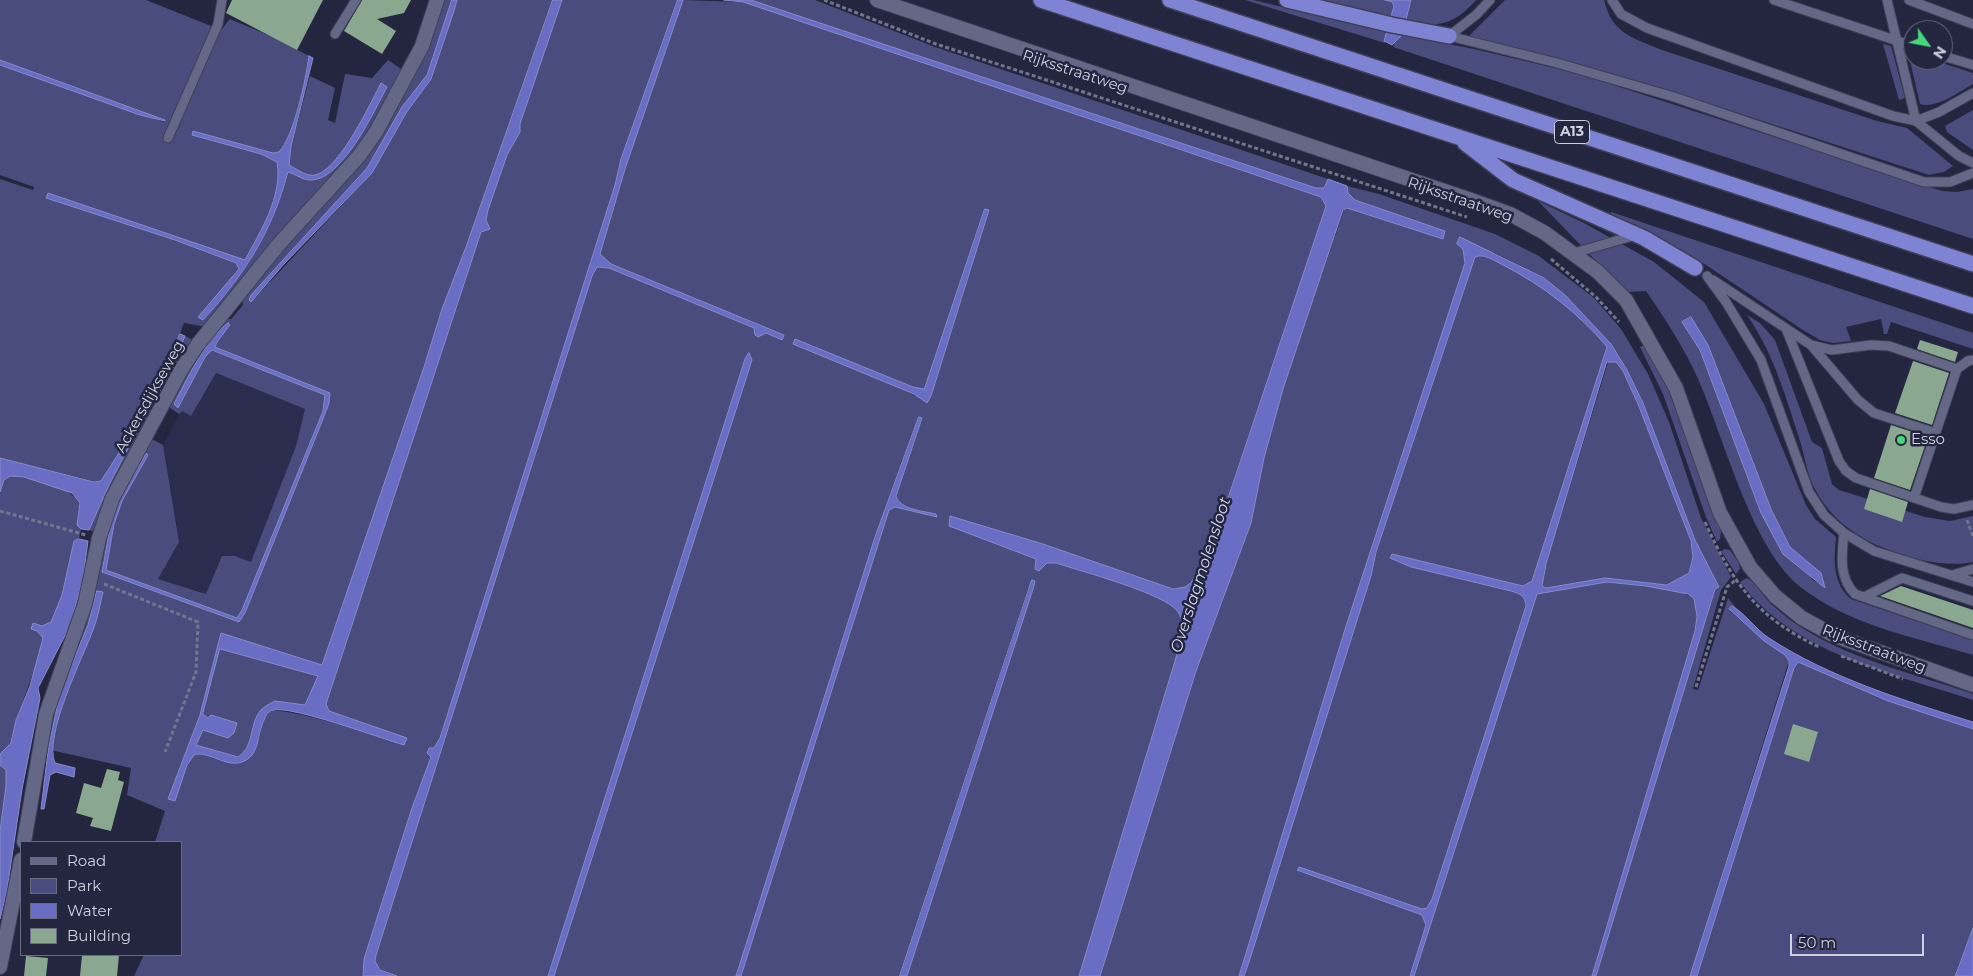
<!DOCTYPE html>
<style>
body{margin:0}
#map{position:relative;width:1973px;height:976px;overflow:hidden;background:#242640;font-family:Montserrat,sans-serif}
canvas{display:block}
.legend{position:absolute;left:20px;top:841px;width:162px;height:115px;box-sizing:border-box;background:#242640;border:1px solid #686a80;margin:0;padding:6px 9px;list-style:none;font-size:15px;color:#cdd0e1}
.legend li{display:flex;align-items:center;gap:10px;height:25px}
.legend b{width:25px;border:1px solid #686a80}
.north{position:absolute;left:1903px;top:20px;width:50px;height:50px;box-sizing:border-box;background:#242640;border:1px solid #686a80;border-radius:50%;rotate:123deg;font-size:14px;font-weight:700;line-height:20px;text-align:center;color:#cdd0e1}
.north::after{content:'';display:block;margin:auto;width:18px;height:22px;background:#47d779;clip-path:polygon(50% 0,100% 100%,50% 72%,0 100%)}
.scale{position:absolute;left:1790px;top:934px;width:134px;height:22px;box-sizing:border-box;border:2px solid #cdd0e1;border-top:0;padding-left:6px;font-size:15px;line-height:18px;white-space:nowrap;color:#cdd0e1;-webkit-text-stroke:4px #242640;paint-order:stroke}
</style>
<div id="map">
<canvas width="1973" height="976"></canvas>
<ul class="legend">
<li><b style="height:6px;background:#646886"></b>Road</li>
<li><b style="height:14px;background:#494c7c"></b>Park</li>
<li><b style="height:14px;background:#696dc3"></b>Water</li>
<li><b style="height:14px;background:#8aa890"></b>Building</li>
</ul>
<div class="north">N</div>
<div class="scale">50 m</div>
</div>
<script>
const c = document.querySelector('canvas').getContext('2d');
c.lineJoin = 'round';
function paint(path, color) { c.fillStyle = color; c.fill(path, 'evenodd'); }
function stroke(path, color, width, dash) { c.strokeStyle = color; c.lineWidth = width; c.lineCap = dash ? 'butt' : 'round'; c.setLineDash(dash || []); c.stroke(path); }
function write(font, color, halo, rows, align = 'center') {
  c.font = font + ' Montserrat,sans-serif'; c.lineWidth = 5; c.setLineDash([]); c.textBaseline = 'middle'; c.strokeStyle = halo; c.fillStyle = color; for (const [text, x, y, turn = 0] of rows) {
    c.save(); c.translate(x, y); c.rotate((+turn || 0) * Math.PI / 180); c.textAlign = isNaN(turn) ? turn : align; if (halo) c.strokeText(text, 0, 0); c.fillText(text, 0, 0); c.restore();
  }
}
const built = new Path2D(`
 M216,373L305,409L296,446L251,563L235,556L207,594L158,579L179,542L163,445L181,410L191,416Z`);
const green = new Path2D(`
 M0,0H146L221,30L230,19L273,37L309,56C306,79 294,136 279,152L273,153L192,132V135L261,154L277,162C283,196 260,231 245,261L48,193L46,198L175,240L236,263L239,269L199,317L203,320C245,274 272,232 289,171L308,180L342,162L381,84C371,102 335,180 310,175C303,174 296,168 289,165L291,146L310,76L335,88L328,120L335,123L345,74L372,78L388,60L404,71L364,143L207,327L184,323C164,378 133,432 101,481L97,482L0,458V179L33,190L34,187L0,175V65L164,122L165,120L0,60Z
 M442,0H452V4L427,75L391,126L367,168L251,295V302L372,173L406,113L431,79L457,0H553L466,247L442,309L424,367L322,666L221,634L200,715L168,799L175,801L187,765L193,755L204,754L236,763C242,758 251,752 256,745C263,737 259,722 267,713C278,702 385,739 404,745L406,738L329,711L326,704L481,232L490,229L486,220L488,210L507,155L520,132V124L562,0H678L621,159L615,185L440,738L434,748H428L427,753L431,757L412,808L364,959L363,976H134L144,955H181V842H155L165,811L127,795L131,768L46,749L63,678L86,623L117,498L150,438L163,445L179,542L158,579L206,594L222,556H235L251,562L296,446L305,409L216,373L191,416L182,411L179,414L169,407L186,371L225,319H231L243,305V299L262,271L344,182ZM227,324L230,326L217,342L215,347L330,393L323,419L245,613L239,622L102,572C109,526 118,492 148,455L122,501L114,524L106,570L237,619L242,611L323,411L325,395L212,350L205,357L178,408L174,404C189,375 206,349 227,324Z
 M683,0L743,2L1321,197L1326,206L1214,540L1191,583L1185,587L1173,589L1043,544L950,517L1036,559L1035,569L1039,571L1047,562L1056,563C1080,571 1166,594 1178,612C1187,626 1179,646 1175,661L1079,976H907L1033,589H1028L900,976H741L889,510L895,507L937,517L936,514C924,511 900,510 896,496L922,419L916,425L875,537L736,976H554L752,360L745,359L548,976H397C385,973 374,970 376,955L592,276L597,267L609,268L754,328L755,335L766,333L782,340L784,335L611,264L601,257L600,254L625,169ZM985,209L989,211L931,396L923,399L795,340L913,387L924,389Z
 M751,0H815L935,47L1328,179L1324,188H1316Z
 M1245,0H1253L1387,32L1385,43Z
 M1303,0H1385L1392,2L1394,6L1391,20Z
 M1411,0H1476C1453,26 1438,27 1405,23Z
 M1505,0H1604C1612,33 1631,37 1659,49L1877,121L1907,128L1953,166L1944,172L1929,175L1704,102L1558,58L1468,37Z
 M1402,35L1474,49L1576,73L1942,191L1957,192L1973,189V239L1393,47L1395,40Z
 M1883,44L1891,46L1905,98L1899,100Z
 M1908,52L1913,54V60H1933L1973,73V84C1958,92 1937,109 1920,104Z
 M1973,110V150L1947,132L1945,126Z
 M1347,186L1379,194L1495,234L1539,256L1594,298L1621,329L1648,374L1669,422L1701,518L1731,577L1721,590L1693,689L1698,690L1728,598L1737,609L1732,606L1729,610L1764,641L1785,655L1789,661L1690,976H1596L1715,589L1719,587L1695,540L1643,403L1627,370L1611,344L1565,295L1544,278L1495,253L1463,249L1465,263L1346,626L1239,976H1100L1196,671L1251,523L1264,458L1283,389L1344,210L1347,208L1443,239L1444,231L1355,200L1348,193Z
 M1538,201L1584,223L1654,262L1704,302L1764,404L1806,505L1815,519L1836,537C1834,559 1832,583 1851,599L1973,640V655C1914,637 1847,625 1798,585C1750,544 1724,437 1698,379C1684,347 1665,319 1646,291L1626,292ZM1690,317L1708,345L1771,509L1790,547L1825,587L1813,580L1761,513L1700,350L1682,322Z
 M1611,212L1973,333V349L1891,322L1887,334H1884L1881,319L1846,327L1851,341L1833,343L1820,340L1803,330L1700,261L1610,214Z
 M1477,255C1525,264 1576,313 1607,347L1532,581L1523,586L1392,554L1390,558L1411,567L1511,591C1521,594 1525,596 1526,606L1432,899L1427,908L1422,909L1298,870L1422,915L1426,925L1410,976H1244L1371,576L1376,552L1475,257Z
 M1747,315L1760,323L1775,340L1812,442L1822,448L1832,484L1839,490L1925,517L1950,521L1973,516V562C1947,567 1920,561 1895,552C1862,541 1833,522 1816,491C1808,478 1805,459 1801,444C1786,398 1775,356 1747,315Z
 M185,336L195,341L95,532L89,530L109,485Z
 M1644,345L1669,391L1721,531L1720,539L1717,542L1706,517L1663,394L1640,347Z
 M1608,362H1616L1623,371L1638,404L1691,541L1693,557L1689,573L1667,585L1605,578L1546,588L1542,586L1546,564Z
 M10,476C35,477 65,484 80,503L77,525L81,529L79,539L74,541L62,595L16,720L0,831V492L4,480Z
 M1725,549L1730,550L1739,563L1740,569L1736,574L1721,551Z
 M1747,578C1757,583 1762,595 1770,603C1782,614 1795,624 1809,632C1859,662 1919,675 1973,694V700C1892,673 1794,654 1740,582Z
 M1607,582C1621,583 1688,588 1694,600C1699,609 1696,621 1695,631L1592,976H1414L1534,600L1537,594Z
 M220,649L318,676L305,705L275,701C270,704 262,708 259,713C250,728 254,747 238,757L196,745L203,730L228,737L234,733L237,723L208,718L203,714Z
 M1798,662L1888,701L1973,729V928L1955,976H1697L1794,668Z`);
const water = new Path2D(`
 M452,0H457L454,11L431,79L406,113L372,173L284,264L251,302L249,300L251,295L367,168L402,107L427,75Z
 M553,0H562L520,124V132L507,155L488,210L486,220L490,229L481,232L326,704L329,711L407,738L404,745C380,738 293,706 274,710C268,711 266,715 264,720C257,734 260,756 242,762C225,768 209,750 194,755L187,765L175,801L168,799L200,715L221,633L322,665L424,367L442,309L466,247ZM220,649L318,676L305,705L275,701C271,703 265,706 261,710C249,723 255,746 238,757L196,745L203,730L228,738L234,733L237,723L211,715L208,718L203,714Z
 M678,0H683L625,169L600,254L611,264L784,335L782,340L766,333L758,337L755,335L754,328L609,268L597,267L592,276L376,955L375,961L380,970L397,976H363L364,959L412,808L431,757L427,753L429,748H434L440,738L615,185L621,159Z
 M724,0H751L1316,188H1324L1328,179L1347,186L1348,193L1355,200L1445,231L1443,239L1347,208L1343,210L1283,389L1264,458L1251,523L1196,671L1100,976H1079L1175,661C1179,646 1187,626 1178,612C1167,594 1080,571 1056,563H1047L1039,571L1035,569L1036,559L949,526L950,516L1043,544L1173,589L1185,587L1191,583L1214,540L1326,206L1321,197L743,2Z
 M1385,0H1411L1402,35L1392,45L1384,41L1394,6L1392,2Z
 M309,56L313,58L291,146L289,165C295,168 303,174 310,175C335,180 371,102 381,83L387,87C374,111 342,181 310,180C303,180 295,174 288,172C272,232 245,274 203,320L198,317L239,269L236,263L175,240L46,198L48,193L245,260C260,232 283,196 277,162L261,154L192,135L193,131L273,153L279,152C294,136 306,79 309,56Z
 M0,60L165,120V121L140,115L0,65Z
 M985,209L989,210L931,396L927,403L914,394L793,344L795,339L913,387L924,389Z
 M1460,237L1544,278L1565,295L1611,344L1627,370L1643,403L1695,540L1719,587L1715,589L1596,976H1592L1695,631L1697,616L1694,599L1688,594L1646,586L1607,582L1537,594L1414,976H1410L1426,925L1422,915L1297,870L1299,867L1422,909L1427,908L1432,899L1526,606C1525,596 1521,594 1511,591L1411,567L1390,558L1392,554L1523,586L1532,581L1607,347C1578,313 1544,286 1503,265C1495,261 1484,253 1475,257L1376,552L1371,576L1249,962L1244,976H1239L1346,626L1465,263L1463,249L1457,244ZM1607,362H1616L1623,371L1638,404L1691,541L1693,557L1689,573L1667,585L1605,578L1546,588L1542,586L1546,564Z
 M1691,317L1708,345L1771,509L1790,547L1821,573L1825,588L1783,554L1761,513L1700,350L1682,322Z
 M228,323L230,325L217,342L215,347L330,393L329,403L323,419L245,613L239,622L102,572L111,522L119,500L146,453L148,455L122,501L114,524L106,570L237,618L242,610L323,411L325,395L212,350L205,357L178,408L174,404C186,381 206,338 228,323Z
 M180,334L185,336L178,352L109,485L89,530L81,529L77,525L80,503L72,493L24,477L10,476L4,480L0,492V458L94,482L101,481L124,445L174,349Z
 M749,353L752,360L554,976H548L745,359Z
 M919,417L922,418L896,496C900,510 924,511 936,514L937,517L895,507L889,510L741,976H736L875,537Z
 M79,539L88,541L83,579L70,626L38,688L40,698L22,789L7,890L0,919V831L6,786V770L0,765V754L11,743L16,720L30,686L43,638L37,631L31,629L33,623L42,626L51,622L62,595L74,541Z
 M1032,580L1035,581L1033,589L907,976H900Z
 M97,591L103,592C100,604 98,618 93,630C83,657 43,736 55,763L75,768L74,777L56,772L50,775L44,809H41L48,751L57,707L65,681L88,625Z
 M1732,606C1746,614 1755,629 1769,638C1828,677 1905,701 1973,722V729L1888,701L1798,662L1794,668L1697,976H1690L1789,666V661L1785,655L1764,641L1729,609Z
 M1973,928V976H1955L1958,969Z`);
const building = new Path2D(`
 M232,0H323L297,50L226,13Z
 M362,0H411L404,13L377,19L396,31L382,54L344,31Z
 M1920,340L1958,352L1955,362L1917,349Z
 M1913,361L1949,373L1932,425L1895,413Z
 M1891,425L1928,437L1910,490L1874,478Z
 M1870,489L1908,502L1902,522L1864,509Z
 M1901,586L1973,610V628L1880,596Z
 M1793,724L1818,732L1809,762L1784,754Z
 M107,769L120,772L118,780L124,782L111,831L90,826L93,818L76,813L84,783L101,788Z
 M82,955H119L117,976H80Z
 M26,956L48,958L46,976H24Z`);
const path = new Path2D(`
 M824,0L936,44L1467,217
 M1551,259L1596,297L1619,322
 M0,511L86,535
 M1967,520L1973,536
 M1705,522C1732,582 1757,618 1819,647
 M104,584L198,622L196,672L165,752
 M1841,656L1903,679
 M1696,687L1727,587L1737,579`);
const service = new Path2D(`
 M1612,0L1621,14L1647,28L1893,116L1916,121L1959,156L1973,163
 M1774,0L1913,46
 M1887,0L1916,121L1939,112L1973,93
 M1909,0L1973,24
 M335,34L356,0
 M1449,36L1557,63L1674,97L1924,182H1950L1973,173
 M1449,36L1476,15L1490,0
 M1943,56L1973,65
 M168,138L218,24L222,0
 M1574,253L1636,235
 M1707,276L1726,302L1761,360L1809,492L1824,515L1844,533L1874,551L1973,582
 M1713,280L1811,345L1832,350L1871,345L1889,346L1957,369L1968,361L1973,360
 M1787,331L1839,461L1846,471L1856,478L1941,507L1954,509L1973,505
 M1811,345L1858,400L1874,413L1936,433
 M1914,498L1957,369
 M1844,533C1842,554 1838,577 1855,594L1973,635
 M1952,575L1973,569
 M1864,597L1902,578L1973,601`);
const minor = new Path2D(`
 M877,0L1471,200L1510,214L1545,233L1598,272L1626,300L1676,388L1720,513L1750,567L1775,596L1802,618L1835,636L1973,685
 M24,842L46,714L85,604L99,538L112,499L181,370L198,344L279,244L359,156L376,132L422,46L437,0
 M0,967L21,860`);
const motorway = new Path2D(`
 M1041,0L1973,306
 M1170,0L1973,264
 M1287,0L1392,25L1449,36
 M1465,143L1513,180L1644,238L1695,268`);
const markers = [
 [1901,440,5,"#47d779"]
];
const shields = [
 [1572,132,35]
];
const shieldNames = [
 ["A13",1572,132]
];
const streetNames = [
 ["Rijksstraatweg",1075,72,18],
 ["Rijksstraatweg",1460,200,19],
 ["Ackersdijkseweg",150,397,-61],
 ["Rijksstraatweg",1874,649,21]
];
const poiNames = [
 ["Esso",1911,440]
];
const waterNames = [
 ["Overslagmolensloot",1201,575,-72]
];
paint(built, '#2b2d4e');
paint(green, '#494c7c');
paint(water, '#696dc3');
stroke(water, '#878bcc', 1);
paint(building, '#8aa890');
stroke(service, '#3f4057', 11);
stroke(minor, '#3f4057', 16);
stroke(motorway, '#3f4057', 18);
stroke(path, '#72758b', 3, [4, 2.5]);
stroke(service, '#646886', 9);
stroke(minor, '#646886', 14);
stroke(motorway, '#7e84d3', 15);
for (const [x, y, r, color] of markers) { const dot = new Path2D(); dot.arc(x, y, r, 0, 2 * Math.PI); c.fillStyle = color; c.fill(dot); stroke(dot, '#242640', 2); }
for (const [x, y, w] of shields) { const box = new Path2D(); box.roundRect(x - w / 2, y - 11.5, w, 23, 4); c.fillStyle = '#242640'; c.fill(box); stroke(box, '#cdd0e1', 1); }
write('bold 14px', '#cdd0e1', null, shieldNames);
write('15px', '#cdd0e1', '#242640', streetNames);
write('15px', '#cdd0e1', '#242640', poiNames, 'left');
write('italic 16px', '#d4d7ef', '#242640', waterNames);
</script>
